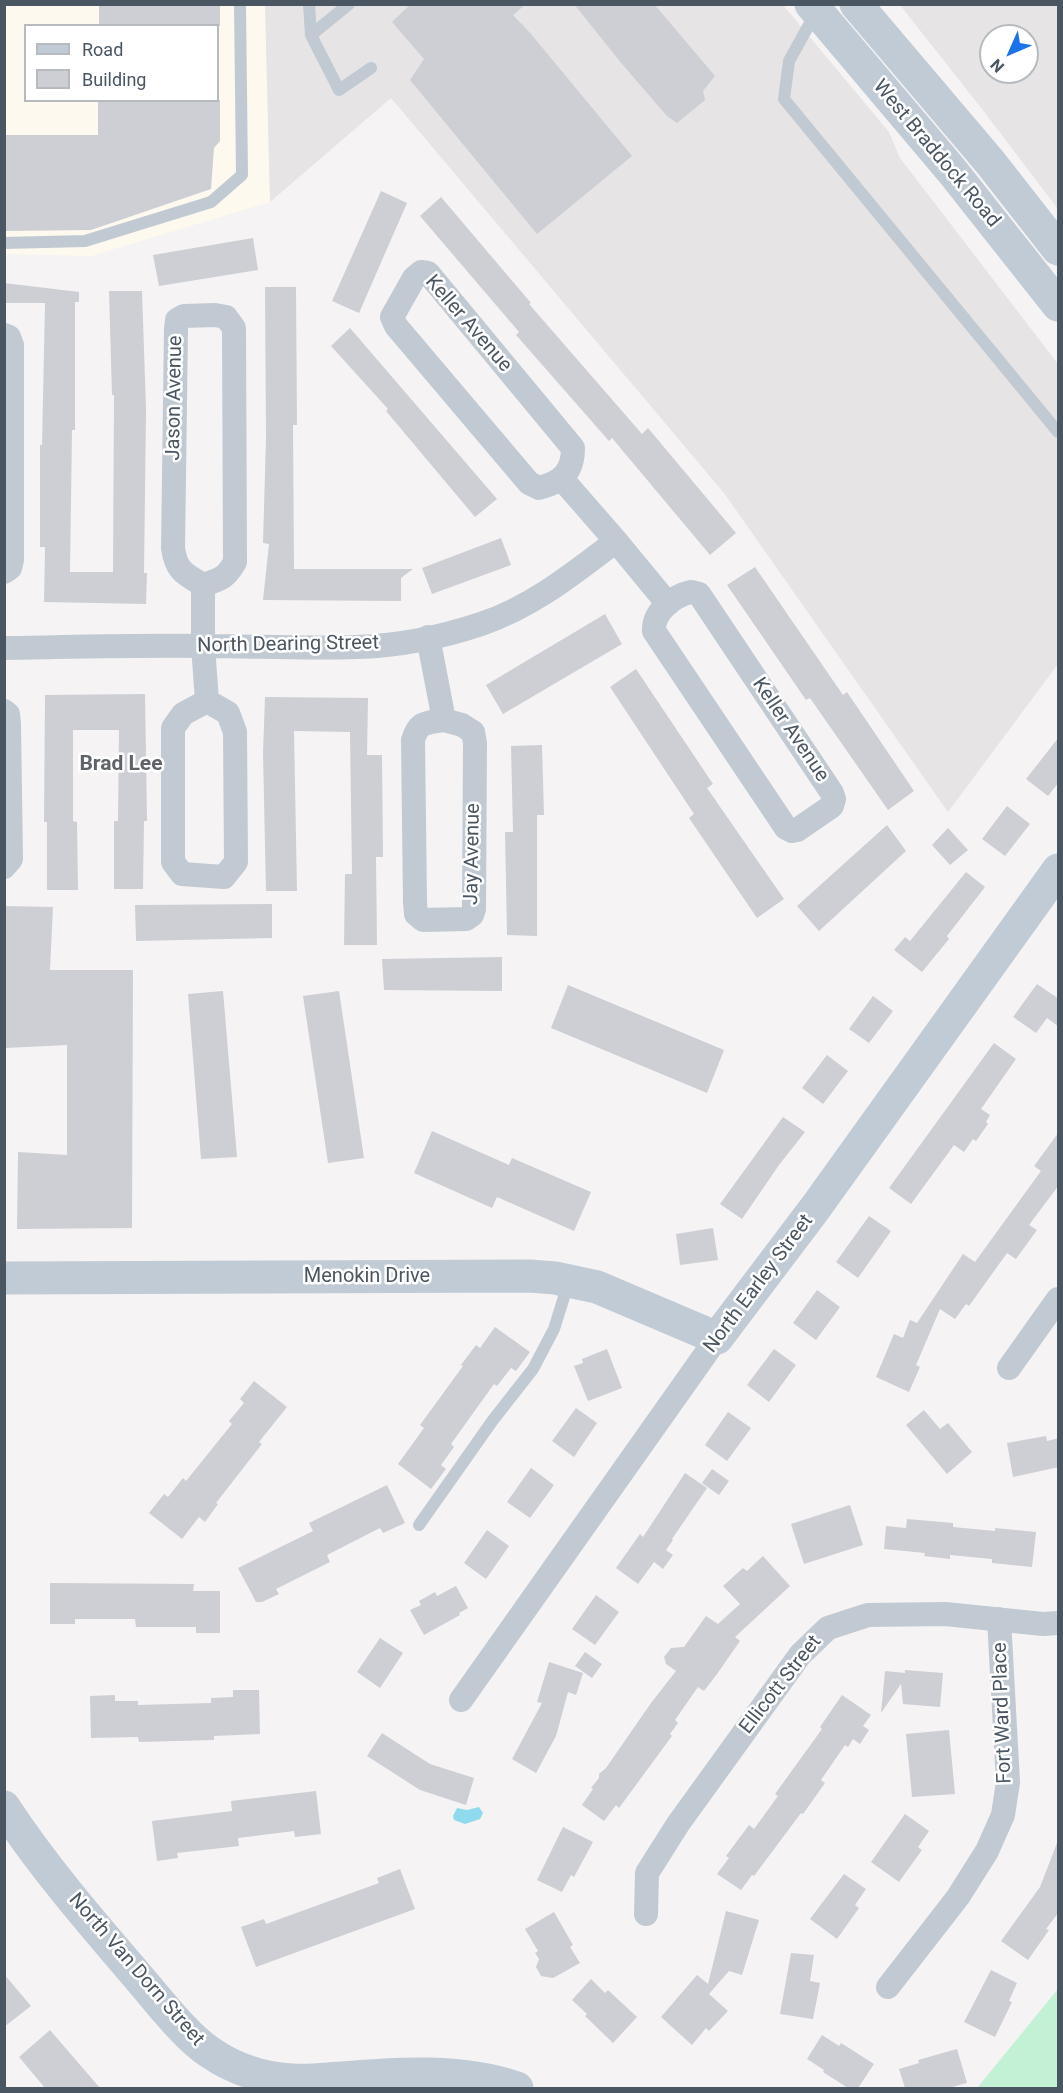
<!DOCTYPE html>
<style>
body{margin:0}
#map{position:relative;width:1063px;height:2093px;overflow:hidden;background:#f5f3f3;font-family:Roboto,sans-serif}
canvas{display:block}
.frame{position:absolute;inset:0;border:6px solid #4a5661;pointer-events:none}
.legend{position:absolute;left:24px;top:24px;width:195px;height:78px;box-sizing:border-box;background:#fff;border:2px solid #b7bbc0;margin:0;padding:8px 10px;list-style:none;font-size:18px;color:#4a5661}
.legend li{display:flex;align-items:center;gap:12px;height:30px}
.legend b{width:30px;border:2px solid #b7bbc0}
.north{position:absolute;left:979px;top:24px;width:60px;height:60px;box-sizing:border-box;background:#fff;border:2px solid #b7bbc0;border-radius:50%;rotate:225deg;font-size:16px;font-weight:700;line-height:24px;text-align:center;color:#4a5661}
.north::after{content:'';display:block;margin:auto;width:21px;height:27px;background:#1a73e8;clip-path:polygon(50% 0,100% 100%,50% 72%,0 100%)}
</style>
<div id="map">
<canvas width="1063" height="2093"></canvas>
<div class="frame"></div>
<ul class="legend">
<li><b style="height:8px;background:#c1cbd6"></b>Road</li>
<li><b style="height:16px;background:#cdcfd5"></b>Building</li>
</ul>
<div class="north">N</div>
</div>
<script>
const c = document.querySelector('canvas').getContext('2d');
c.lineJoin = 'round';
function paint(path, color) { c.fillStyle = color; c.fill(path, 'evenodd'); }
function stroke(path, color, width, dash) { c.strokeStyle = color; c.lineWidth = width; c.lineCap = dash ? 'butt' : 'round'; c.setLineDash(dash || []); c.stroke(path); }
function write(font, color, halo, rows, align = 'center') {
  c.font = font + ' Roboto,sans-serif'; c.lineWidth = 5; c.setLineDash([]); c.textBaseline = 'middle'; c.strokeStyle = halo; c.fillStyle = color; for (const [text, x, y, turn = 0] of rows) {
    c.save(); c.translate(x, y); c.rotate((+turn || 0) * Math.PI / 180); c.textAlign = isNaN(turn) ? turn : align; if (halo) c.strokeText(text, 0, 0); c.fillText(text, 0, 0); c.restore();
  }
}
const commercial = new Path2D(`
 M5,5H265L270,202L91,256L5,254ZM26,26H218V100H26Z`);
const education = new Path2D(`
 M265,5H783L889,132L900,158L1058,364V664L948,812L724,493L391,98L270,202Z
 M900,5H1058V209L982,109ZM991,36H1027V72H991Z`);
const green = new Path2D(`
 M1058,1989V2088H977Z`);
const water = new Path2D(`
 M479,1807L483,1813L480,1819L465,1824L454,1820L453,1816L457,1808L467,1810Z`);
const building = new Path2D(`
 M99,4H220V26H99Z
 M411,4H526L513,15L531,34L632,156L537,234L410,80L424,59L392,22Z
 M574,4H654L715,76L703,91L705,100L677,123L667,116L622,64Z
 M98,100H220V141L214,148L211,189L91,230L4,231V135H98Z
 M381,191L407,203L359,313L332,301Z
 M441,197L531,303L529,304L642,434L648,428L736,533L710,555L612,438L609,441L516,335L519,332L420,216Z
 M253,238L258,270L159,286L153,255Z
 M4,283L79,292V302H75V430H72L70,572H113L114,395H112L109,291H142L146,409L144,573H147L146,604L44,602L45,547H40V445H42L45,303H4Z
 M265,287H296L297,425H293L294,569H413L401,578V601L263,600L269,544L263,543L266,438Z
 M350,328L497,499L475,517L386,411L388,409L331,346Z
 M501,538L511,565L432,594L422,568Z
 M755,567L843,695L847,692L914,791L888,810L810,698L806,700L727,585Z
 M605,614L622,644L503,714L486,685Z
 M636,669L713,784L707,788L784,899L757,918L689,818L694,814L610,687Z
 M145,694L147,821H144L143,889H114V821H118L119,730H73V821L77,822L78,890H47V822H44L45,695Z
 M265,697L368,698L367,755H382L383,857H376L377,945H344L345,874H352L350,732L294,731L297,891H266L263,753Z
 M1059,737V782L1048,796L1026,779Z
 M542,745L544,815H537V936L507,935L505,832H513L511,746Z
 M1007,806L1030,824L1005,856L982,839Z
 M887,825L906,851L819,931L797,906Z
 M948,828L968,850L950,865L932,845Z
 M966,872L985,887L947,936L949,939L922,972L894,950L905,937L910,941Z
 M272,904V938L136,941L135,905Z
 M4,906L53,907L50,970H133L132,1228L17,1229L18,1152L67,1155V1045L5,1048Z
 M502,957V991L384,990L382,959Z
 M1037,984L1059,999V1027L1047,1018L1036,1033L1013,1017Z
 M568,985L724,1050L707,1093L551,1028Z
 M223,991L237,1157L201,1159L188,994Z
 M339,991L364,1158L328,1163L303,996Z
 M873,996L893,1011L869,1043L849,1029Z
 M994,1043L1016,1059L981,1109L990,1115L986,1122L988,1124L976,1141L973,1139L964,1152L954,1145L911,1204L889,1188Z
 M827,1055L848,1071L823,1104L802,1088Z
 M783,1117L805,1132L779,1165L742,1219L720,1204Z
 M432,1131L509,1165L512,1158L591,1192L574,1231L497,1197L492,1208L414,1173Z
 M1059,1132V1185L1029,1225L1037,1230L1016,1259L1007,1253L969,1306L966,1304L955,1319L940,1309L916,1365L920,1367L909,1392L876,1377L894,1334L903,1338L910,1320L917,1323L963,1254L975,1262L1041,1171L1034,1166Z
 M869,1216L891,1231L858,1278L836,1262Z
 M713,1228L718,1260L680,1265L676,1234Z
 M817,1290L840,1307L816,1340L793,1323Z
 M495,1327L530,1352L516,1371L511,1368L497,1386L494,1384L451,1444L454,1447L441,1465L446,1469L431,1489L398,1464L424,1428L420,1425L463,1366L461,1365L476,1345L480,1348Z
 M607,1349L622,1388L588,1401L574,1366L583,1363L582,1359Z
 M774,1349L796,1365L769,1402L747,1385Z
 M254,1381L287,1407L259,1442L262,1444L216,1503L218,1504L205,1522L199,1517L182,1539L149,1513L164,1494L168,1497L183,1478L186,1481L232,1424L229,1421L244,1403L240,1399Z
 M576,1408L597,1423L574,1457L552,1441Z
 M924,1410L940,1429L948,1423L972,1452L947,1474L906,1425Z
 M728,1412L751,1428L727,1461L705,1445Z
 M1046,1436L1047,1441L1059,1438V1467L1013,1477L1007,1443Z
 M531,1468L554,1485L530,1518L507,1502Z
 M712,1469L729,1481L719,1495L702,1483Z
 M685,1473L707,1488L672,1539L673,1540L666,1550L673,1555L663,1569L654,1562L638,1584L616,1568L640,1534L643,1537Z
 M387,1485L405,1523L383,1533L380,1528L327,1555L330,1562L276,1589L279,1594L262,1602H256L238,1568L313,1531L309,1523Z
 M850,1505L863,1545L804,1564L791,1524Z
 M907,1519L953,1523V1527L995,1531V1528L1036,1532L1032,1567L992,1563V1559L950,1555V1559L924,1556L925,1553L884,1549L886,1526L906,1528Z
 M487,1530L509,1546L486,1579L464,1563Z
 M763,1556L790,1586L735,1637L740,1641L717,1674L704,1691L698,1687L675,1720L678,1723L670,1734L672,1736L619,1808L616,1805L604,1821L582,1805L593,1789L591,1788L599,1778V1774L606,1768L651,1703L676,1671L666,1664L664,1657L671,1648L684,1647L706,1616L718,1624L740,1604L723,1586L743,1568L747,1571Z
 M50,1583L194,1584L193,1591H220V1633H196V1627H136L135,1619H75V1624H50Z
 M456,1586L468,1608L459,1613L460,1615L424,1635L410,1610L421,1605L419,1601L435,1592L437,1596Z
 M596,1595L619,1612L595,1645L572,1629Z
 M380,1638L403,1653L380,1688L357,1672Z
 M585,1652L602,1664L592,1678L575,1666Z
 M549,1662L583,1673L576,1695L568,1692L556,1736L536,1773L512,1759L542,1703L537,1702Z
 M905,1670L943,1673L940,1707L903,1704L901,1684L881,1713L885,1671L905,1673Z
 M233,1690H259L260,1734L214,1736V1740L139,1742L138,1737L91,1738L90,1696L115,1695V1701H138V1705L211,1703V1698L233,1697Z
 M842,1695L871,1715L863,1726L869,1730L860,1744L853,1739L848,1747L845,1745L821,1780L825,1783L803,1814L801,1813L754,1876L752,1875L741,1890L717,1874L729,1858L726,1856L749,1825L754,1829L778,1796L775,1794L822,1729L820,1727Z
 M949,1730L955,1794L912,1797L906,1734Z
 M382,1733L430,1764L474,1778L466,1805L420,1790L367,1756Z
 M316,1791L321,1834L295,1837L294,1831L238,1838L239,1846L177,1853L178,1858L157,1861L152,1821L232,1811L231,1801Z
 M905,1814L929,1831L918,1847L922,1850L899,1882L871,1862Z
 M563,1827L593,1842L574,1877L571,1875L562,1892L537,1880Z
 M1057,1843H1059V1912L1046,1929L1049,1930L1028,1960L1001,1941L1040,1887Z
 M400,1869L415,1909L256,1967L241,1927L264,1919L266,1924L379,1883L377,1878Z
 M844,1874L866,1889L855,1905L859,1908L837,1939L810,1919Z
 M726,1911L759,1920L742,1975L729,1971L709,1994L728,2011L709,2031L706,2028L692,2045L661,2017L697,1975L708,1984Z
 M554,1912L573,1945L570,1947L580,1963L553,1978L541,1976L536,1967L539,1959L535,1953L538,1951L525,1929Z
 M791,1953L814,1955L810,1981L820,1983L813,2019L780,2014Z
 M991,1970L1017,1983L1009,2001L1012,2002L995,2037L964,2022Z
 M4,1974L31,2006L4,2027Z
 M591,1979L605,1993L608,1990L637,2017L613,2043L585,2016L587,2014L572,2000Z
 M50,2030L100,2088H45L19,2057Z
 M822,2035L839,2046L841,2043L874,2064L858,2088H848L823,2072L824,2070L807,2059Z
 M957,2049L967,2083L948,2088H905L899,2069L919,2063L918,2060Z`);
const lane = new Path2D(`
 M309,4L311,35
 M349,4L311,35L339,90L371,68
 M815,14L789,61L784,99L1058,432
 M4,243L85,241L211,202L242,175L240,4
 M419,1525L493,1420L533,1369L554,1329L569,1281`);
const street = new Path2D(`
 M421,272L428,273L573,448C573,472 562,482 539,488L529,483L396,326L392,317L414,278Z
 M215,315L226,317L234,328L235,562C225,579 221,579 203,585C185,574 176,571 173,548L176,329L177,320L184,316Z
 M4,335L9,337L12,345V560L10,568L4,572
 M562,479L616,541L668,604
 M203,585V646L207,701
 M691,592L699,594L832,793L834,799L832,806L797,830L792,831L786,828L654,631C653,612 673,596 691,592Z
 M428,637L444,720
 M4,648C71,647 138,645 205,646C255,646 306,649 356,647C397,646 442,637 481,624C532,607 574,573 616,541
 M207,701L228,713L235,732L236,862L224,877L182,874L173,862V728L183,714Z
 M4,711L8,714L9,724L11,859L4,867
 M444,720L462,725L473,732L475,743L474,909L472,915L466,919L423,920L416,914L415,902L413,740C419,721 426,723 444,720Z
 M1009,1368L1058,1299
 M461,1700L717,1338
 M646,1914L647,1873L678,1824L800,1655L828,1628L868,1615L945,1614L1043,1624L1058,1623
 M888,1987L958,1897L987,1851L1003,1815L1008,1782L999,1619`);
const secondary = new Path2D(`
 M811,4L952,171L1058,305
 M856,4L990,162L1058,249
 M4,1278L530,1276L555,1278L597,1287L717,1338L816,1207L1058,870
 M4,1807C44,1868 92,1923 139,1978C158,2000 187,2038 211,2053C234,2069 264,2079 292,2080C309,2081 325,2079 341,2078C399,2073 462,2069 517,2088`);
const streetNames = [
 ["West Braddock Road",936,154,50],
 ["Keller Avenue",468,324,49],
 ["Jason Avenue",175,398,-89],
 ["North Dearing Street",288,645,-1],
 ["Keller Avenue",790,730,56],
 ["Jay Avenue",473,854,-89],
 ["Menokin Drive",367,1277],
 ["North Earley Street",759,1284,-53],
 ["Ellicott Street",781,1685,-52],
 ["Fort Ward Place",1003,1713,-92],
 ["North Van Dorn Street",136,1970,49]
];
const neighbourhoodNames = [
 ["Brad Lee",121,765]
];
paint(commercial, '#fdf9ef');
paint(education, '#e6e4e5');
paint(green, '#c3f1d5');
paint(water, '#90daee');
paint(building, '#cdcfd5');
stroke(lane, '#c1cad2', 12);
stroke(street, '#c1cad2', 24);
stroke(secondary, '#c1cbd6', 33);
write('20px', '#4a5661', '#fff', streetNames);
write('bold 21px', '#5f6368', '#fff', neighbourhoodNames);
</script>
